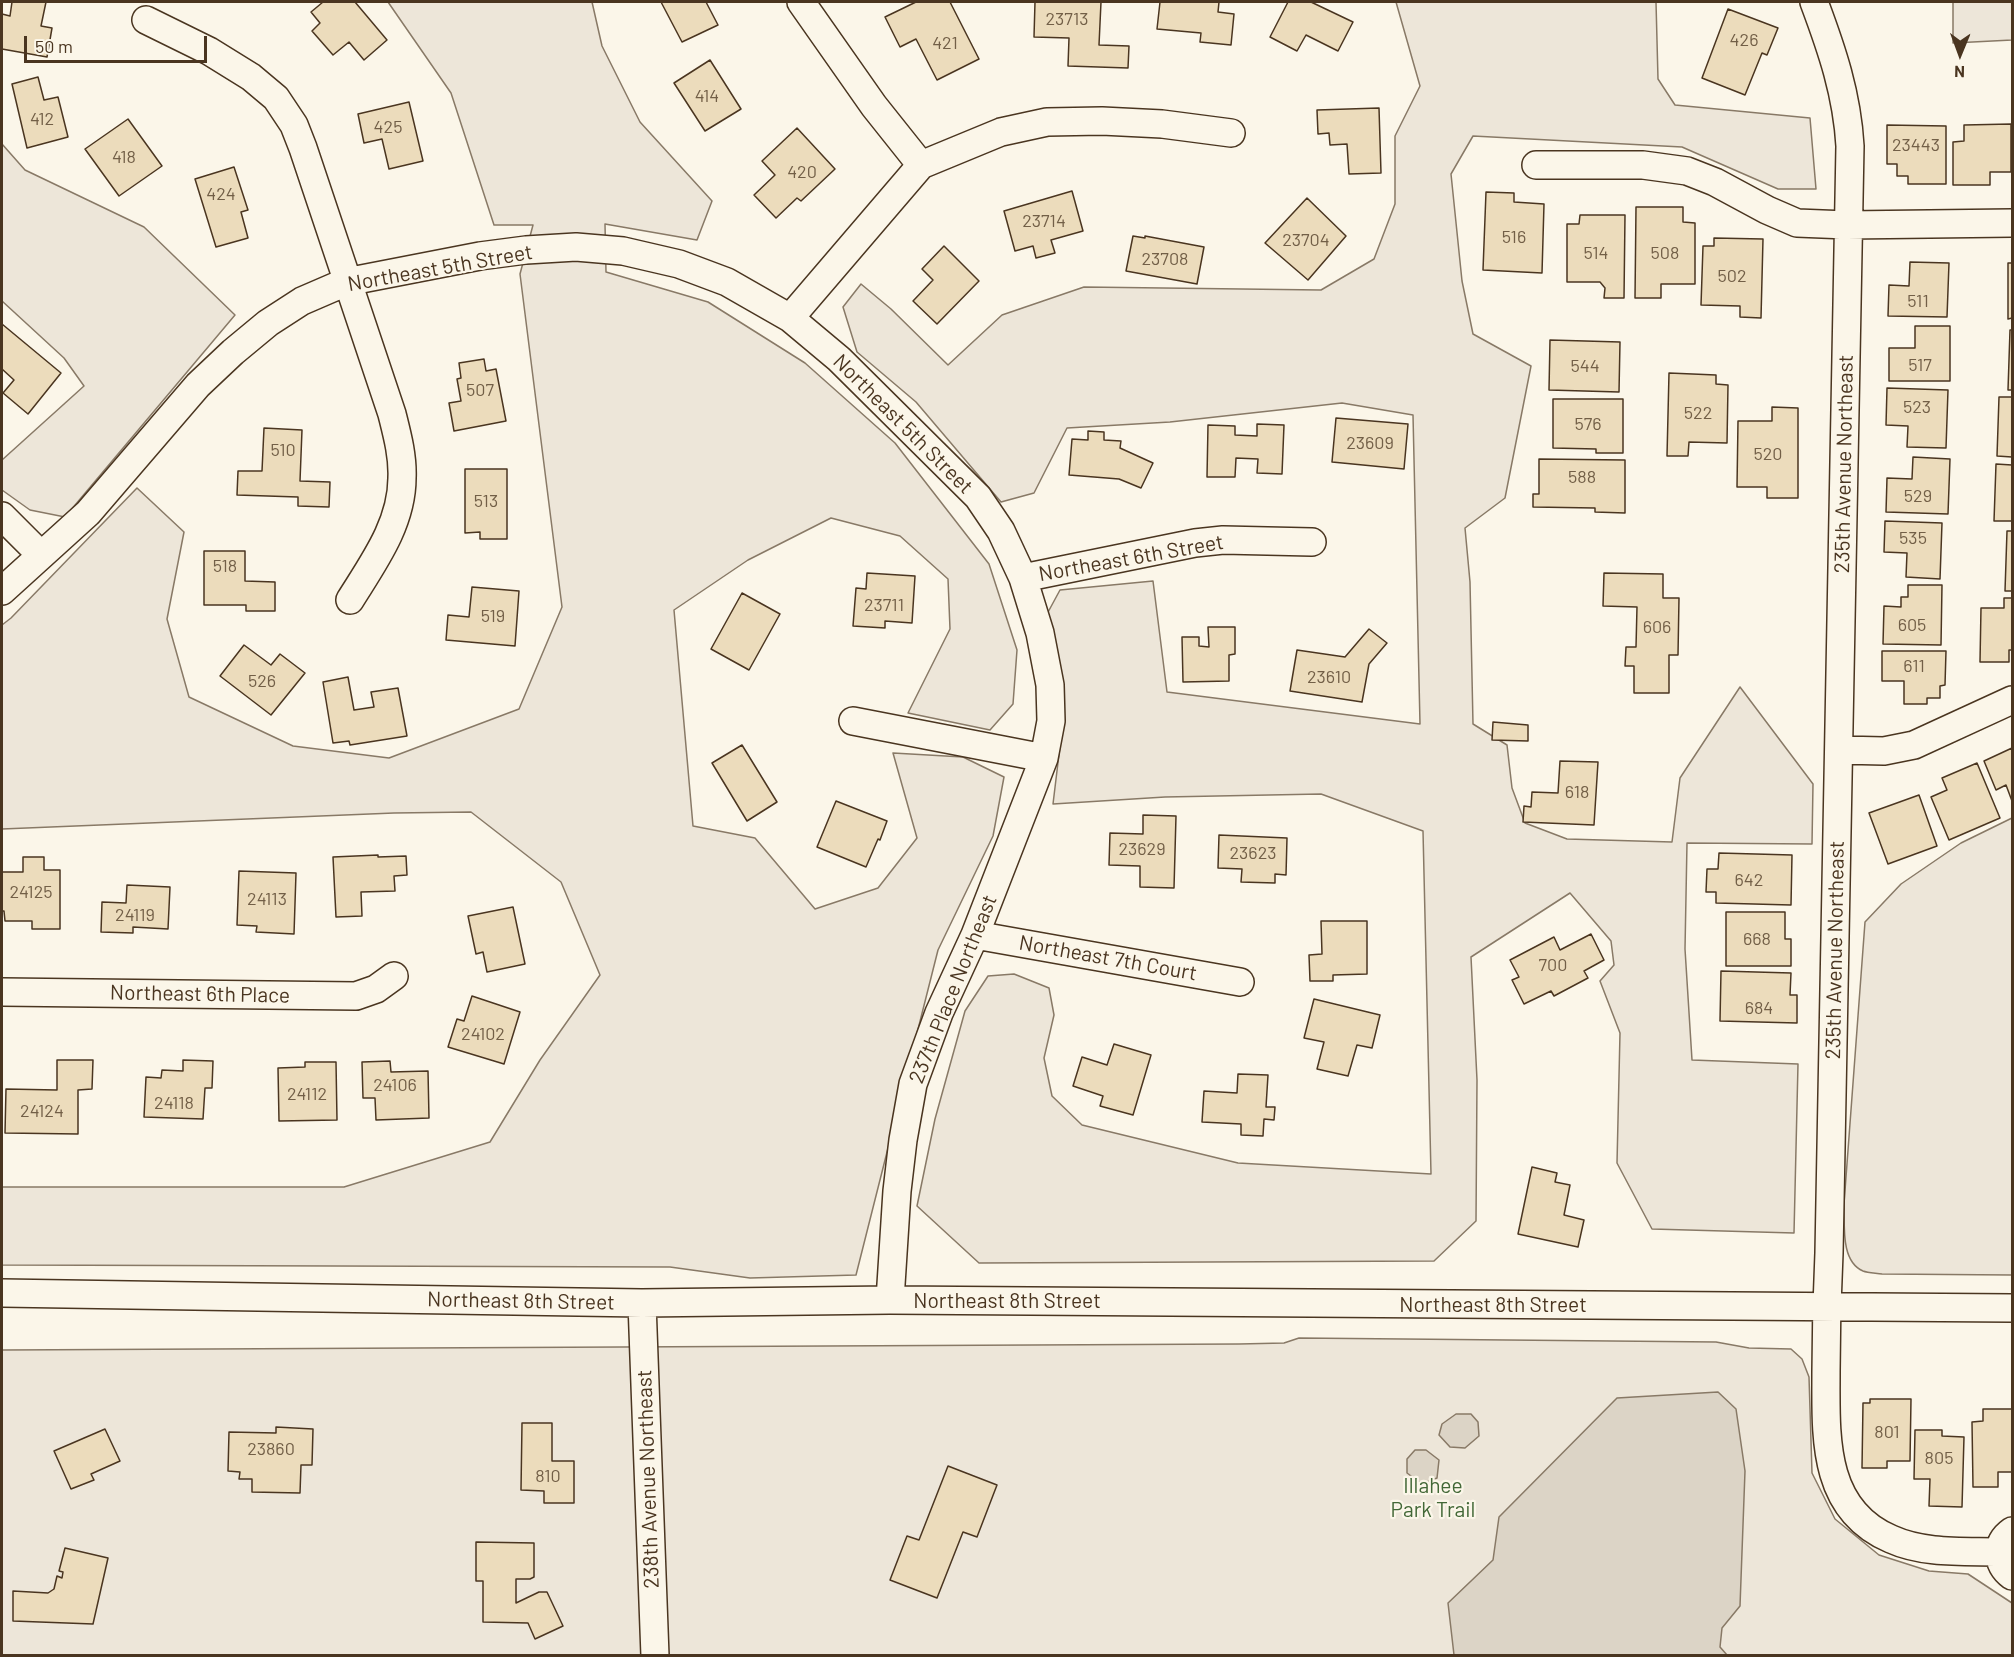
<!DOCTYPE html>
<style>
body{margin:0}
#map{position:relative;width:2014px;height:1657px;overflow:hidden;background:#fbf6e9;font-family:Barlow,sans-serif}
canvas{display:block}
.frame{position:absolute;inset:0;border:3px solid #4a3520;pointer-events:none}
.north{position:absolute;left:1930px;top:24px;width:60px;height:60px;-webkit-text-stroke:4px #fbf6e9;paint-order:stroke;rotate:181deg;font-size:16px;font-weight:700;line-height:24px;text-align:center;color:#4a3520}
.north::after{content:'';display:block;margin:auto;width:21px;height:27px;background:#4a3520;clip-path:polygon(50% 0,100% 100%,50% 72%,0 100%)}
.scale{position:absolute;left:24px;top:36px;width:183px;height:27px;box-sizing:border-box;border:3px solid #4a3520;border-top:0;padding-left:8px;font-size:18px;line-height:21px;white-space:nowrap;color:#4a3520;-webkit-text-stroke:4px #fbf6e9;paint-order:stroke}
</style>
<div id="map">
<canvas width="2014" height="1657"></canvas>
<div class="frame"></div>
<div class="north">N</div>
<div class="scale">50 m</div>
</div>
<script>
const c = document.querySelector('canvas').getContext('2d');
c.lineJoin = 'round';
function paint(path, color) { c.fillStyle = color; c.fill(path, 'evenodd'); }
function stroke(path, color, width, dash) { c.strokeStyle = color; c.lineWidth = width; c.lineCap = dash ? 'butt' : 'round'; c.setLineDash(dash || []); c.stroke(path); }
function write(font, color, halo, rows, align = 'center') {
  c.font = font + ' Barlow,sans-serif'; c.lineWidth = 4.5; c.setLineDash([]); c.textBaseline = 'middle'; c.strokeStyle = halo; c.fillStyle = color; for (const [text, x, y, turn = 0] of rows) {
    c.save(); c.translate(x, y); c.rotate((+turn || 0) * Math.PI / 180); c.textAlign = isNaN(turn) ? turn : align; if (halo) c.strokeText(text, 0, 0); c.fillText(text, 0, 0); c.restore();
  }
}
const green = new Path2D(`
 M388,2H592L602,46L640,122L712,201L697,240L605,224L606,272L708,302L805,363L895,443L989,564L1017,650L1013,704L990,730L908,713L950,629L948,579L900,536L831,518L748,560L674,610L693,826L755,838L815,909L878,888L917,838L893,753L963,757L1004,777L993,836L938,950L856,1275L750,1278L670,1267L2,1265V1187H344L490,1142L540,1060L600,975L561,882L471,812L394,813L2,829V625L11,618L137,488L184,532L167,619L189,697L293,746L389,758L519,709L562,607L520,274L533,225H494L451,93Z
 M1396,2H1656L1658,79L1675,105L1810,118L1816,189H1778L1682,147L1473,136L1451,174L1462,281L1473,334L1531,366L1505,498L1465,528L1470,582L1473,724L1507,745L1512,788L1525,823L1567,839L1672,842L1680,778L1740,687L1813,784L1812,844L1687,843L1685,949L1692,1060L1798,1064L1794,1233L1652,1229L1617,1163L1620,1033L1600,981L1614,965L1611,941L1570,893L1471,957L1477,1080L1476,1221L1434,1261L979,1263L917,1206L935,1119L965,1011L988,976L1014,974L1049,988L1054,1015L1044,1058L1052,1096L1082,1125L1238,1163L1431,1174L1423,831L1321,794L1165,797L1053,804L1063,721L1047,614L1060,590L1153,581L1167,692L1420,724L1413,415L1342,403L1170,422L1067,428L1034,493L1001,502L916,402L857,352L843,307L861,284L891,309L948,365L1002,315L1084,287L1321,290L1374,259L1395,204V136L1420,86Z
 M1953,2H2012V40L1953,43Z
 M2,144L25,170L144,227L235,315L65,517L30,510L2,490V460L84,386L64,358L2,301Z
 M2012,818V1275L1882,1274C1876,1273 1868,1273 1863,1271C1840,1261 1845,1224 1844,1204L1865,922L1901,884L1961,843Z
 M1299,1338L1716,1342L1749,1348L1791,1349L1802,1359L1809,1377L1812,1473L1835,1519L1879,1555L1929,1571L1968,1574L2012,1603V1655H2V1350L1239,1344L1284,1343Z`);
const water = new Path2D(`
 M1718,1392L1736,1409L1745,1471L1740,1606L1722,1628L1720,1647L1727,1655H1454L1448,1603L1493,1560L1499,1517L1617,1398Z
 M1456,1414H1471L1478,1422L1479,1436L1465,1448L1450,1447L1439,1435L1442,1424Z
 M1415,1450H1426L1439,1460L1437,1478L1422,1484L1407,1473V1459Z`);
const building = new Path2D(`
 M12,2H46L41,26L52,28L47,57L2,49V14L10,16Z
 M323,2H355L387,40L364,60L349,42L333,55L312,31L320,23L311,12Z
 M661,2H706L718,25L682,42Z
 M916,2H950L979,59L937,80L916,39L900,47L885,17Z
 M1035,2H1101L1099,45L1129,46L1128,68L1068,66L1069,38L1034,37Z
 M1160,2H1219L1218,12L1234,14L1231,45L1200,42L1201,33L1157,29Z
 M1288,2H1311L1353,22L1338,51L1306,35L1297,51L1270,37Z
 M1728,9L1778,28L1767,55L1762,53L1745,95L1702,78Z
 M710,60L741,109L705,131L674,83Z
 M38,77L44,100L58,97L68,137L27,148L12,84Z
 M409,102L423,161L389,169L382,139L364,143L358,114Z
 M1379,108L1381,173L1349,174L1347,144L1330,145L1329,133L1318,134L1317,110Z
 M128,119L162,166L119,196L85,149Z
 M2011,124V172H1990V185H1953V142L1964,141V125Z
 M1887,125L1946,126V184H1908V176H1897V164H1887Z
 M797,128L835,169L801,201L797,198L776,218L754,195L775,175L762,161Z
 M234,167L248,210L241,212L248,238L216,247L195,179Z
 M1072,191L1083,231L1051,240L1055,253L1036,258L1033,246L1015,251L1004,211Z
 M1486,192L1514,193V202L1544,204L1542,273L1483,270Z
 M1307,198L1346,236L1308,280L1265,243Z
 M1636,207H1683V222L1695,223V284H1661V298H1635Z
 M1580,215H1625L1624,298H1604L1605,288L1600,282H1567V224H1579Z
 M1133,236L1145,238V236L1204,247L1197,284L1126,271Z
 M1714,238L1763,239L1761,318L1740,317V306L1701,305L1703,246H1714Z
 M944,246L979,281L937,324L913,301L933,280L922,269Z
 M1910,262L1949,263L1947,317L1888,316L1889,285L1909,286Z
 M2008,263H2012V318L2008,319Z
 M2,324L61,373L28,414L3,393L14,380L2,369Z
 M1915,326H1950V381H1889V348H1915Z
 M2010,330H2012V390H2008Z
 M1550,340L1620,342L1619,392L1549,390Z
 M484,359L486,371L496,369L506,421L454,431L449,403L461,401L457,379L461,378L459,363Z
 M1669,373L1716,375V384L1728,385L1727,443L1689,442L1688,456H1667Z
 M1887,388L1948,390L1946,448L1907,447L1908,426L1886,425Z
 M1999,397H2012V457L1997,456Z
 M1553,399H1623V453H1596V449L1553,448Z
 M1772,407L1798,408V498H1767V487H1737L1738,421H1772Z
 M1336,418L1408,424L1404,469L1332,462Z
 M1257,424L1284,425L1282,474L1257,473L1258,459L1236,458L1235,477H1207L1208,425L1235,426V435L1257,436Z
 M264,428L302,430L300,481L330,482L329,507L298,506V497L237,495L238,471H262Z
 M1088,431L1104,432V440L1121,441L1120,448L1153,463L1141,488L1119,479L1069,475L1072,439L1088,440Z
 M1913,457L1950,459L1948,514L1886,512L1887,478L1912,479Z
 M1539,459L1625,460V513L1595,512V508L1533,507V494H1539Z
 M1996,464L2012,465V521H1994Z
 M465,469H507V539H480V532L465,533Z
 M1885,521L1942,523L1940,579L1906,577L1907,553L1884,552Z
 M2007,531H2012V591H2005Z
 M204,551H245V581L275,582V611H246V605H204Z
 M867,573L915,576L912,623L885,621V628L853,626L856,588L866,589Z
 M1604,573L1663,574V598H1679L1678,655H1669V693H1634V666H1625L1626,647H1636L1637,607L1603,606Z
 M1908,585H1942L1941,645L1883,644L1884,606L1901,607V597H1908Z
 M472,587L519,591L515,646L446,640L448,615L469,617Z
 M742,593L780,614L749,670L711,649Z
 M2004,598H2012V650H2009V662H1980L1981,608H2004Z
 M1208,627H1235V654L1229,655V681L1183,682L1182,637H1199V646L1209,647Z
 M1369,629L1387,643L1369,664L1362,702L1290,691L1297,650L1345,657Z
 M244,645L271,665L280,654L305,673L271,715L220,676Z
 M1882,651H1946L1945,685L1940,686V698H1927V704H1904V681H1882Z
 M348,677L354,710L374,707L371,692L398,688L407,736L350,745L349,741L333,743L323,682Z
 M1493,722L1528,725V741L1492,740Z
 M742,745L777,802L747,821L712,763Z
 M2012,748V801L2006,785L1996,790L1984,761Z
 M1560,761L1598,762L1594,825L1523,822L1524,806L1531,807L1532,792L1558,793Z
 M1977,763L2000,818L1949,840L1931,797L1947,790L1942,778Z
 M1919,795L1937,846L1888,864L1869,813Z
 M836,801L887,821L880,840L878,839L866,867L817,847Z
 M1143,815L1176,816L1174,888L1140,887V866L1109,865L1110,833L1143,834Z
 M1219,835L1287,838L1286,875L1275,874V883L1241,882L1242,869L1218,868Z
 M1719,853L1792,855L1791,905L1716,903V892H1706L1707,869H1718Z
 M378,855V857L406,856L407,875L394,876L395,891L361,892L362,916L336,917L333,857Z
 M23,857H44V870H60V929H32V921H5L4,911H2V872H23Z
 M239,871L296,873L294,934L256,932L257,926L237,925Z
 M127,885L170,887L168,929L133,927V933L101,932L102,902L126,903Z
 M513,907L525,964L487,972L483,952L476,954L468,916Z
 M1726,912H1785V939H1791V966H1726Z
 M1321,921H1367V974L1333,975V981H1310L1309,955L1322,954Z
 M1591,934L1604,960L1584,971L1588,978L1554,996L1551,991L1524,1004L1512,980L1519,977L1510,960L1554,937L1560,950Z
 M1721,971L1791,973L1790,995H1797V1023L1720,1021Z
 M472,996L520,1012L504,1064L448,1047L457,1019L464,1021Z
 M1314,999L1380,1015L1372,1048L1357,1045L1348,1076L1317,1069L1324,1042L1304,1038Z
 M1114,1044L1151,1055L1133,1115L1100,1106L1103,1096L1073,1086L1082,1057L1107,1065Z
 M57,1060H93L92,1089L78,1090V1134L5,1133L6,1089L57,1090Z
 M183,1060L213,1061L212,1088H205L203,1119L144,1117L146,1077L161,1078L162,1070L183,1071Z
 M390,1061L391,1072L428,1071L429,1118L376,1120L375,1098H363L362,1062Z
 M305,1062H336L337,1120L279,1121L278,1068L305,1067Z
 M1238,1074L1268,1075L1266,1107H1275L1274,1120L1264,1119L1263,1136L1241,1135V1124L1202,1122L1204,1091L1237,1093Z
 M1532,1167L1557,1173L1555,1182L1570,1185L1564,1215L1584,1220L1578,1247L1518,1234Z
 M1870,1399H1911L1910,1461H1887V1468H1862L1863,1403H1870Z
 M1983,1409H2012V1472H1998V1487H1973L1972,1422L1983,1421Z
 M522,1423H552V1461H574V1503H544V1491L521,1490Z
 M276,1427L313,1429L312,1465H301L300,1493L252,1492V1479H239L240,1472L228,1471L229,1432L276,1433Z
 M105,1429L120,1461L91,1474L94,1480L71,1489L54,1451Z
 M1915,1430H1942V1436L1964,1437L1962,1507L1929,1506L1930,1479H1914Z
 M948,1466L997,1485L977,1537L963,1532L937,1598L890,1580L907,1536L919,1540Z
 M476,1542L534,1543V1577L530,1579H516V1603L539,1592H547L563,1626L535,1639L528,1623L483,1622V1581H476Z
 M65,1548L108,1558L93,1624L13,1621V1591L48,1593L54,1589L57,1576L62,1578L63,1572L59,1571Z`);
const minor = new Path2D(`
 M801,2L874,106L921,165
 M1814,2C1832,50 1847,94 1850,146L1829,1253C1827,1293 1826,1332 1826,1372C1826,1435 1821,1509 1891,1539C1924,1554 1963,1551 1999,1552
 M146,20L209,51L251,77L276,98L294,125L303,148L392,414C397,434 403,456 402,478C402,524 373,563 350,600
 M1536,165H1643L1687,171L1715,182L1767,210L1797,223L1847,225L2012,223
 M790,318L921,165L1001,132L1047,122L1102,121L1162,124L1231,133
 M2,516L41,555
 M1023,578L1195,543L1223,540L1312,542
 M2,591L88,513L198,385L233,352L268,323L302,301L346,282L480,256L526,250L576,247L623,251L679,264L727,282L790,318L839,359L978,497L1001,531L1023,578L1040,633L1050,685L1051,721L1044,758L975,935L939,1013L913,1084L903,1140L897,1191L890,1300
 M853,721L1044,758
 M1840,750L1884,751L1914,745L2012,700
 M975,935L1240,982
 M2,992L356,996L376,989L394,976
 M2,1293L642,1303L890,1300L2012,1308
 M642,1303L655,1656
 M2012,1531C1995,1543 1996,1564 2012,1576`);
const numberNames = [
 ["23713",1067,19],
 ["426",1744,40],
 ["421",945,43],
 ["414",707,96],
 ["412",42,119],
 ["425",388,127],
 ["23443",1916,145],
 ["418",124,157],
 ["420",802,172],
 ["424",221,194],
 ["23714",1044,221],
 ["516",1514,237],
 ["23704",1306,240],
 ["514",1596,253],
 ["508",1665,253],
 ["23708",1165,259],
 ["502",1732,276],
 ["511",1918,301],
 ["517",1920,365],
 ["544",1585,366],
 ["507",480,390],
 ["523",1917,407],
 ["522",1698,413],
 ["576",1588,424],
 ["23609",1370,443],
 ["510",283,450],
 ["520",1768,454],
 ["588",1582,477],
 ["529",1918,496],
 ["513",486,501],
 ["535",1913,538],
 ["518",225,566],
 ["23711",884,605],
 ["519",493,616],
 ["605",1912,625],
 ["606",1657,627],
 ["611",1914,666],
 ["23610",1329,677],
 ["526",262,681],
 ["618",1577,792],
 ["23629",1142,849],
 ["23623",1253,853],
 ["642",1749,880],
 ["24125",31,892],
 ["24113",267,899],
 ["24119",135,915],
 ["668",1757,939],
 ["700",1553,965],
 ["684",1759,1008],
 ["24102",483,1034],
 ["24106",395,1085],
 ["24112",307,1094],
 ["24118",174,1103],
 ["24124",42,1111],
 ["801",1887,1432],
 ["23860",271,1449],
 ["805",1939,1458],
 ["810",548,1476]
];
const streetNames = [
 ["Northeast 5th Street",440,268,-10],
 ["Northeast 5th Street",903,424,45],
 ["235th Avenue Northeast",1844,464,-89],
 ["Northeast 6th Street",1131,558,-10],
 ["235th Avenue Northeast",1835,950,-89],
 ["Northeast 7th Court",1108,958,10],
 ["237th Place Northeast",953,989,-68],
 ["Northeast 6th Place",200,994,1],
 ["Northeast 8th Street",521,1301,1],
 ["Northeast 8th Street",1007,1301],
 ["Northeast 8th Street",1493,1305],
 ["238th Avenue Northeast",648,1479,-92]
];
const parkNames = [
 ["Illahee",1433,1486],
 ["Park Trail",1433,1510]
];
paint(green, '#ede6d9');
stroke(green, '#887966', 1.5);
paint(water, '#dcd4c6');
stroke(water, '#887966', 1.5);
paint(building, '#ecdcbc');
stroke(building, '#4a3520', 1.5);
stroke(minor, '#4a3520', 30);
stroke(minor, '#fbf6e9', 27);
write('18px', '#725f47', null, numberNames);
write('21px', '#4a3520', '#fbf6e9', streetNames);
write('21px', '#436837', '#fbf6e9', parkNames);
</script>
